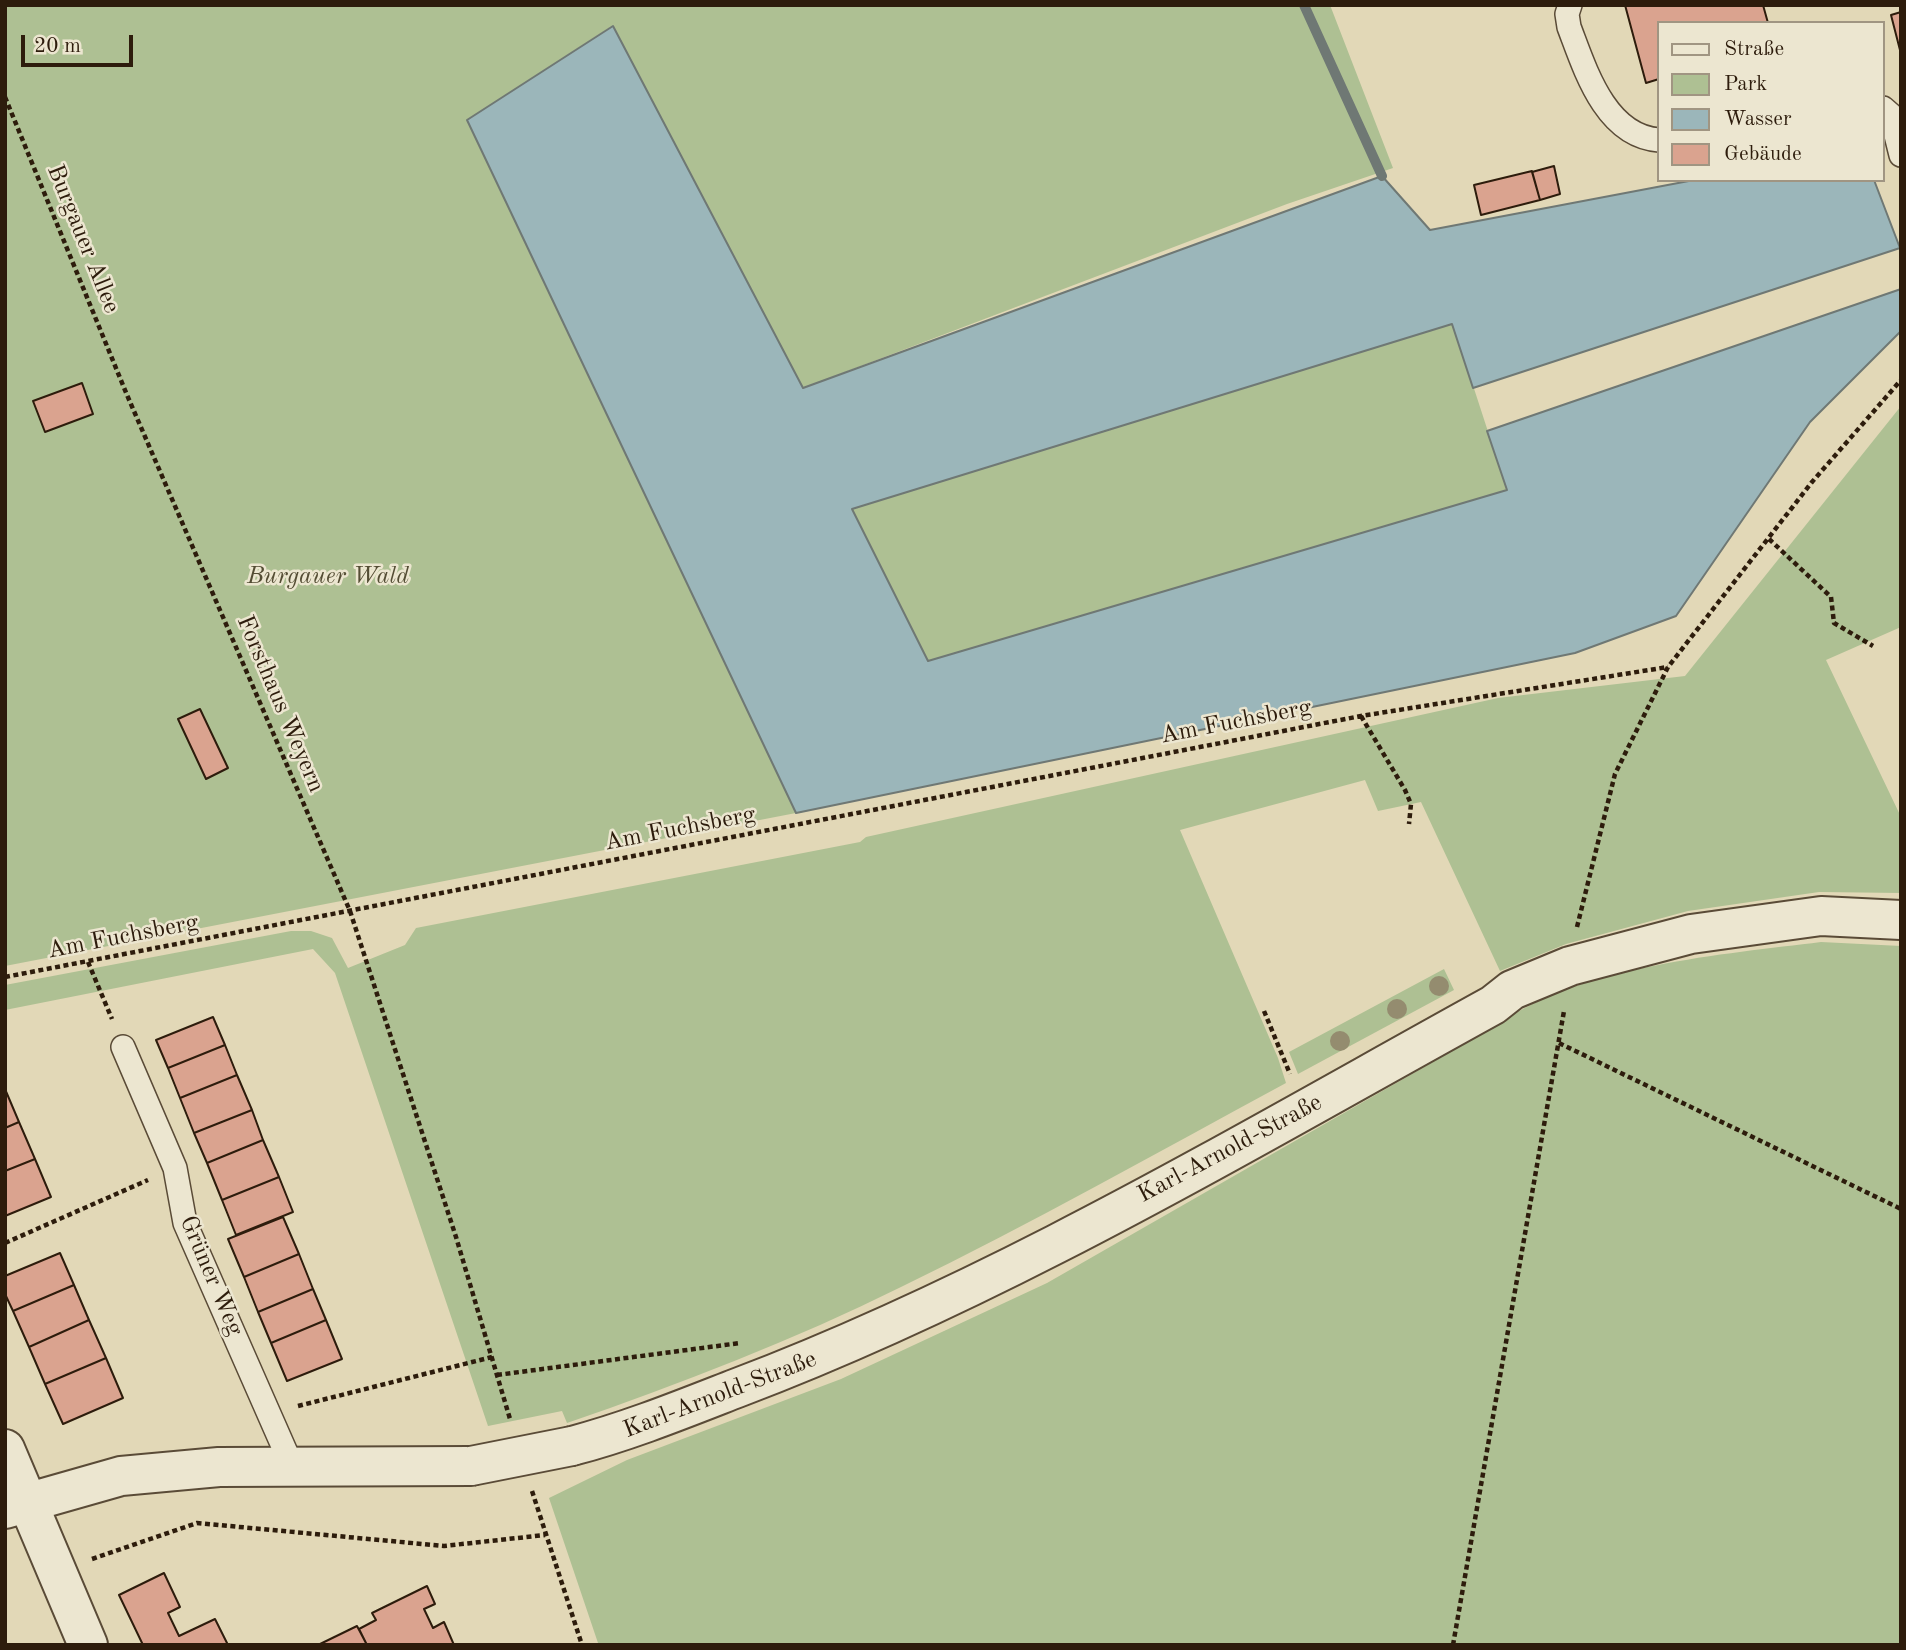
<!DOCTYPE html>
<meta charset="utf-8">
<style>
body{margin:0}
#map{position:relative;width:1906px;height:1650px;overflow:hidden;background:#e2d8b7;font-family:"Old Standard TT",serif}
canvas{display:block}
.frame{position:absolute;inset:0;border:7px solid #2d1c0c;pointer-events:none}
.legend{position:absolute;left:1657px;top:21px;width:228px;height:161px;box-sizing:border-box;background:#ece6d0;border:2px solid #a09582;margin:0;padding:9px 12px;list-style:none;font-size:21px;color:#2d1c0c}
.legend li{display:flex;align-items:center;gap:14px;height:35px}
.legend b{width:35px;border:2px solid #a09582}
.scale{position:absolute;left:21px;top:35px;width:112px;height:32px;box-sizing:border-box;border:4px solid #2d1c0c;border-top:0;padding-left:9px;font-size:21px;line-height:24px;white-space:nowrap;color:#2d1c0c;-webkit-text-stroke:5px #ece6d0;paint-order:stroke}
</style>
<div id="map">
<canvas width="1906" height="1650"></canvas>
<div class="frame"></div>
<ul class="legend">
<li><b style="height:9px;background:#ece6d0"></b>Straße</li>
<li><b style="height:19px;background:#aec093"></b>Park</li>
<li><b style="height:19px;background:#9bb6ba"></b>Wasser</li>
<li><b style="height:19px;background:#daa38f"></b>Gebäude</li>
</ul>
<div class="scale">20 m</div>
</div>
<script>
const c = document.querySelector('canvas').getContext('2d');
c.lineJoin = 'round';
function paint(path, color) { c.fillStyle = color; c.fill(path, 'evenodd'); }
function stroke(path, color, width, dash) { c.strokeStyle = color; c.lineWidth = width; c.lineCap = dash ? 'butt' : 'round'; c.setLineDash(dash || []); c.stroke(path); }
function write(font, color, halo, rows, align = 'center') {
  c.font = font + ' "Old Standard TT",serif'; c.lineWidth = 5; c.setLineDash([]); c.textBaseline = 'middle'; c.strokeStyle = halo; c.fillStyle = color; for (const [text, x, y, turn = 0] of rows) {
    c.save(); c.translate(x, y); c.rotate((+turn || 0) * Math.PI / 180); c.textAlign = isNaN(turn) ? turn : align; if (halo) c.strokeText(text, 0, 0); c.fillText(text, 0, 0); c.restore();
  }
}
const green = new Path2D(`
 M5,5H1330L1393,168L1287,204L803,388L612,26L467,120L796,813L5,966Z
 M1453,324L1507,490L928,662L852,509Z
 M1901,406V627L1826,660L1901,817V893L1819,892L1688,911L1566,944L1500,971L1421,802L1378,811L1365,780L1180,830L1278,1058L1286,1083C1158,1152 1031,1224 901,1287C794,1340 680,1384 567,1423L562,1411L488,1426L335,973L313,949L5,1010V985L291,931H311L332,938L348,968L405,945L416,928L860,842L866,837L1498,698L1685,676Z
 M1821,942L1901,946V1645H595L598,1643L549,1498L627,1460L841,1379L1047,1283L1501,1023C1580,966 1725,954 1821,942Z
 M1444,969L1454,990L1298,1074L1289,1052Z`);
const water = new Path2D(`
 M613,26L803,388L1382,176L1430,230L1694,180H1874L1900,248L1473,388L1452,324L852,509L928,661L1507,490L1487,431L1901,289V331L1810,422L1676,616L1575,653L796,813L467,120Z`);
const stream = new Path2D(`
 M1304,5L1382,176`);
const building = new Path2D(`
 M1625,5H1763L1768,23H1659V79L1646,83Z
 M1901,12V54L1891,15Z
 M1554,166L1560,194L1540,200L1532,172Z
 M1532,171L1540,200L1481,215L1474,185Z
 M82,383L93,414L45,432L33,401Z
 M200,709L228,768L206,779L178,719Z
 M213,1017L225,1045L168,1068L156,1040Z
 M225,1045L237,1075L180,1098L168,1068Z
 M237,1075L252,1110L194,1133L180,1098Z
 M5,1089L19,1122L5,1128Z
 M252,1110L263,1140L207,1163L194,1133Z
 M19,1122L35,1159L5,1171V1128Z
 M263,1140L279,1177L222,1200L207,1163Z
 M35,1159L51,1197L5,1216V1171Z
 M279,1177L293,1212L236,1235L222,1200Z
 M283,1217L299,1254L244,1277L228,1239Z
 M60,1253L74,1285L13,1311L5,1294V1276Z
 M299,1254L313,1289L258,1312L244,1277Z
 M74,1285L89,1320L29,1347L13,1311Z
 M313,1289L326,1320L271,1343L258,1312Z
 M89,1320L106,1358L45,1384L29,1347Z
 M326,1320L342,1359L287,1381L271,1343Z
 M106,1358L123,1398L63,1424L45,1384Z
 M164,1573L180,1607L168,1613L179,1636L215,1619L228,1645H143L119,1595Z
 M427,1586L435,1604L424,1609L433,1628L444,1622L454,1645H367L359,1629L376,1620L372,1613Z
 M357,1626L367,1645H318Z`);
const path = new Path2D(`
 M5,97L127,395L350,911L456,1237L510,1419
 M1769,539L1831,597L1834,623L1873,646
 M1361,716L1405,790L1411,804L1409,824
 M1577,927L1615,774L1668,667L1812,482L1901,380
 M88,962L112,1019
 M5,977L1361,716L1668,667
 M1264,1011L1290,1074
 M1559,1043L1901,1209
 M5,1243L148,1180
 M497,1375L740,1343
 M298,1406L492,1357
 M532,1491L582,1645
 M92,1559L197,1523L444,1546L545,1535
 M1453,1645L1564,1011`);
const lane = new Path2D(`
 M1570,5L1567,14L1569,27C1585,69 1605,136 1659,140
 M1883,108L1891,115L1901,155
 M123,1047L175,1168L185,1223L291,1464`);
const street = new Path2D(`
 M572,1446C629,1431 683,1409 737,1388C1001,1288 1246,1141 1493,1005L1512,990L1570,966L1691,934L1821,916L1901,920
 M5,1449L88,1645
 M5,1509L121,1476L219,1467L471,1466`);
const streetBridge = new Path2D(`
 M471,1466L572,1446`);
const trees = [
 [1439,986],
 [1397,1009],
 [1340,1041]
];
const streetNames = [
 ["Burgauer Allee",83,239,68],
 ["Forsthaus Weyern",280,704,67],
 ["Am Fuchsberg",1236,722,-11],
 ["Am Fuchsberg",680,829,-11],
 ["Am Fuchsberg",123,937,-11],
 ["Karl-Arnold-Straße",1230,1149,-28],
 ["Grüner Weg",211,1276,67],
 ["Karl-Arnold-Straße",720,1395,-21]
];
const parkNames = [
 ["Burgauer Wald",328,577]
];
paint(green, '#aec093');
paint(water, '#9bb6ba');
stroke(water, '#6f7874', 2);
stroke(stream, '#6f7874', 10);
paint(building, '#daa38f');
stroke(building, '#2d1c0c', 2);
stroke(lane, '#5a4b37', 26);
stroke(street, '#5a4b37', 42);
stroke(path, '#2d1c0c', 4.5, [5, 3.5]);
stroke(lane, '#ece6d0', 23);
stroke(street, '#ece6d0', 38);
stroke(streetBridge, '#5a4b37', 42, []);
stroke(streetBridge, '#ece6d0', 38);
c.fillStyle = '#948c6f';
for (const [x, y] of trees) { c.beginPath(); c.arc(x, y, 10, 0, 2 * Math.PI); c.fill(); }
write('24px', '#2d1c0c', '#ece6d0', streetNames);
write('italic 24px', '#544d34', '#ece6d0', parkNames);
</script>
